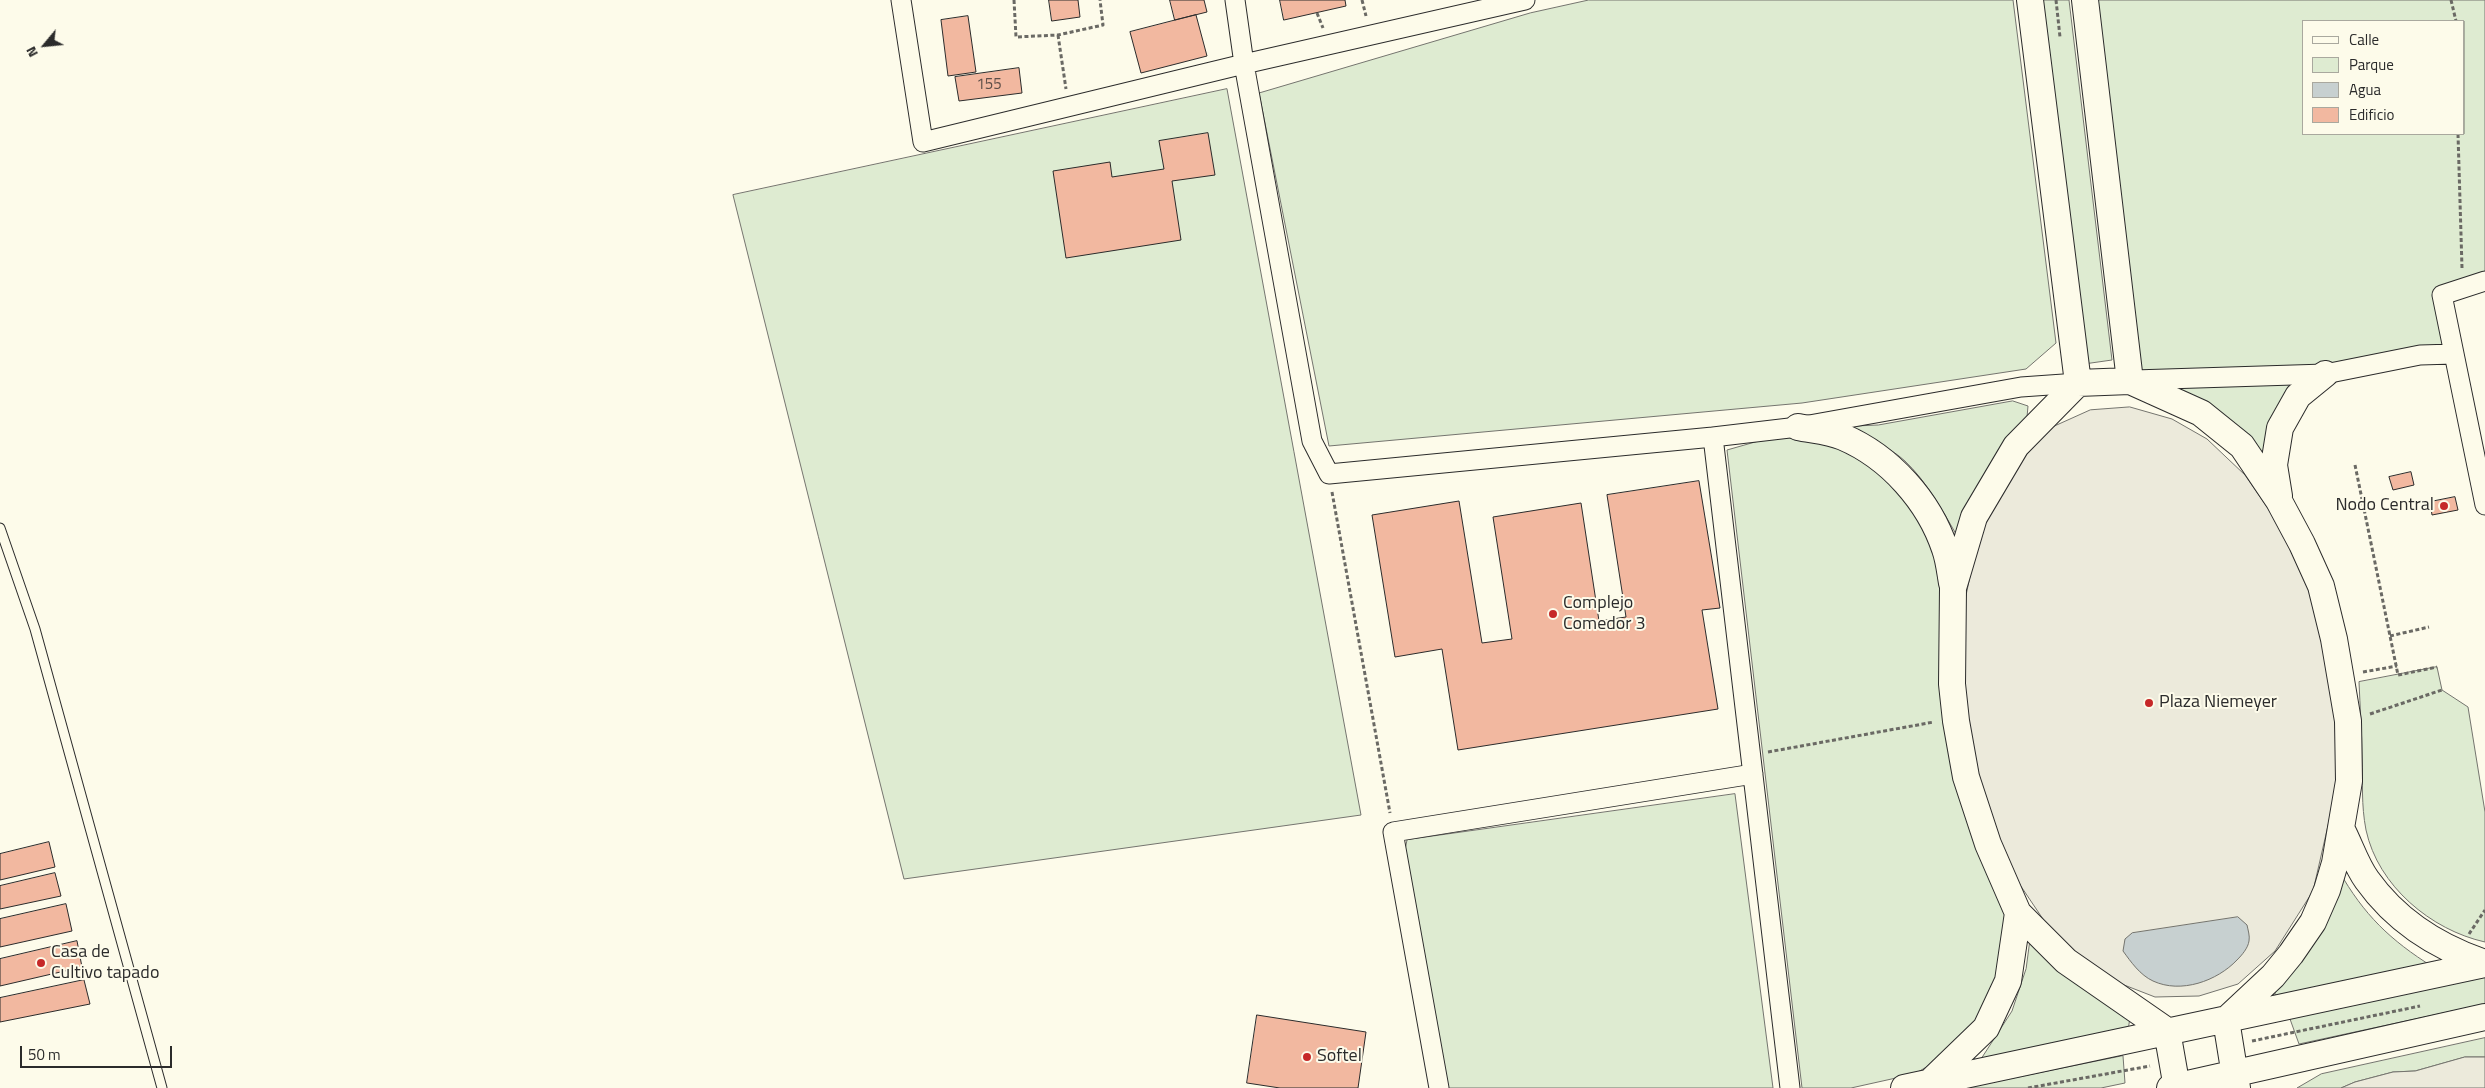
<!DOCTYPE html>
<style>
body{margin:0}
#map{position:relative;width:2485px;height:1088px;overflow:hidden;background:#fdfbea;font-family:"Titillium Web",sans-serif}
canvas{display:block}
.legend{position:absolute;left:2302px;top:20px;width:162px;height:115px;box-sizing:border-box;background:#fdfbea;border:1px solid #a9a89e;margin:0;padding:6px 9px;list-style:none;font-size:15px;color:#2b2b2b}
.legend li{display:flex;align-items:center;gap:10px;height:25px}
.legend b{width:25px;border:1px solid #a9a89e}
.north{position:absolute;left:20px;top:20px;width:50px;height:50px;-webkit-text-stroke:4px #fdfbea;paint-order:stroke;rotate:242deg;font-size:14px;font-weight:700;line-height:20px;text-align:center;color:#2b2b2b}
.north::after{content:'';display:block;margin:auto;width:18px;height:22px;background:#2b2b2b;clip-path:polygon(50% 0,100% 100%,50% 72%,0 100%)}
.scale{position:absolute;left:20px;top:1046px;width:152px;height:22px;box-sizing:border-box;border:2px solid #2b2b2b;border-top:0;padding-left:6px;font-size:15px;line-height:18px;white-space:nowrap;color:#2b2b2b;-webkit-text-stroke:4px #fdfbea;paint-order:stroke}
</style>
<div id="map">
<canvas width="2485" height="1088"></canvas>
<ul class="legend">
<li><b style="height:6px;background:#fdfbea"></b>Calle</li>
<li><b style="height:14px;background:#deebd1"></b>Parque</li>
<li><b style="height:14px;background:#c7d0d0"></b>Agua</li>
<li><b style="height:14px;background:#f2b8a0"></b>Edificio</li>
</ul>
<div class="north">N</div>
<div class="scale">50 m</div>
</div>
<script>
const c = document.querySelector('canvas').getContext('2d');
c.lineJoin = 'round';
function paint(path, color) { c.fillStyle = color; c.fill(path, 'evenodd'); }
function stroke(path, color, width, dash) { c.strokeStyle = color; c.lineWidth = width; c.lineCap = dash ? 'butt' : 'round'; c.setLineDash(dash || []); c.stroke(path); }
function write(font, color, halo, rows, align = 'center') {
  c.font = font + ' "Titillium Web",sans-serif'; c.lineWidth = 4; c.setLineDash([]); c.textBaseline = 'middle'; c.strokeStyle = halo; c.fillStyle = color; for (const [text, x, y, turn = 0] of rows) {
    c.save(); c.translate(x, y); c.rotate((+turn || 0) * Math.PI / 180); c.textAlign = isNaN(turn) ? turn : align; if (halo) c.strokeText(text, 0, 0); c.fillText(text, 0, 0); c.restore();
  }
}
const green = new Path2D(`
 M1589,0H2013L2056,343L2026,369L1802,403L1329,446L1259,93L1530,13Z
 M2042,0H2069L2112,360L2084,364Z
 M2085,0H2485V281L2442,295L2454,354L2325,374L2274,465L2130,381ZM2304,21H2464V134H2304Z
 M1227,89L1361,815L904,879L733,195Z
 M2013,401L2028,406L2027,417C1993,450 1974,491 1956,534C1941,508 1926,481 1905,461C1887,444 1855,433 1832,427L1878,425Z
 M1786,436L1839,447L1907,491L1937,548L2008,919L2006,944L1985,1013L1955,1050L1918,1072L1896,1078L1851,1088H1802L1727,450L1762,440Z
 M2437,667L2442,690L2468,707L2485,812V942C2431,930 2378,886 2366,830C2361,804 2363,784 2362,758C2362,733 2360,707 2359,682Z
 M1735,794L1773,1088H1448L1404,855L1407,840Z
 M2339,871C2364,915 2390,940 2433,967L2275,998V989Z
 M2030,942L2130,1017L2128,1031L1981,1059L2012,1011L2026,969Z
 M2485,977V1004L2299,1044L2290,1019Z
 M2485,1038V1057H2465L2415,1071L2393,1072L2355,1082L2341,1088H2297L2321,1074Z
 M2123,1056L2125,1083L2101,1088H1964Z`);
const parking = new Path2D(`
 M2130,407L2172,419L2207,439L2245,475L2285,533L2309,582L2339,728L2335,795L2313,891L2275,951L2238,984L2199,996L2155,997L2101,976L2049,928L2010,870L1986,811L1960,679L1964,605L1974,557L1986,520L2019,463L2050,428L2090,410Z
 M2465,1057H2485V1088H2341L2355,1082L2393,1072L2415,1071Z`);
const water = new Path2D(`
 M2238,917L2247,925C2248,930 2250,936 2249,941C2248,948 2242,955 2237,960C2217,981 2181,994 2153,981C2140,975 2131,962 2123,951L2125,939L2132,933Z`);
const building = new Path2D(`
 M1049,0H1078L1080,17L1052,21Z
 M1170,0H1204L1207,12L1175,20Z
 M1280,0H1345L1346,6L1284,20Z
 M1196,15L1207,56L1141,73L1130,32Z
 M968,16L976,72L948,76L941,20Z
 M1019,68L1022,93L959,101L955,77Z
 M1208,133L1215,175L1172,181L1181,240L1066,258L1053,171L1110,162L1112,177L1164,169L1159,141Z
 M2411,472L2414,485L2393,490L2389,477Z
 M1699,481L1720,608L1702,610L1718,709L1458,750L1442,649L1395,657L1372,515L1459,501L1482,643L1512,639L1493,517L1581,503L1599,621L1626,617L1607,495Z
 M2455,497L2458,510L2432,515L2430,502Z
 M49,842L55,867L0,880V854Z
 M55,873L61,896L0,909V886Z
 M66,904L72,931L0,947V919Z
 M77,941L82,967L0,986V959Z
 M84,980L90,1004L0,1022V998Z
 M1257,1015L1366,1032L1358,1088H1280L1247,1083Z`);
const path = new Path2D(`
 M1014,0L1016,37L1058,35L1103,25L1100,0
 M1362,0L1366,16
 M2056,0L2060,37
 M2451,0L2456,21
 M1317,13L1323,28
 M1058,35L1066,89
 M2458,134L2462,268
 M2355,465L2398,675L2437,667
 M1332,492L1390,813
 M2390,636L2429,627
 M2363,672L2397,666
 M2370,714L2442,690
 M1768,752L1934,722
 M2469,934L2485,910
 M2252,1041L2420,1006
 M2028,1088L2150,1066`);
const lane = new Path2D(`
 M0,528L35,629L162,1088`);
const street = new Path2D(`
 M901,0L923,142L1244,64L1525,0
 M1235,0L1244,64L1312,441L1329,474L1713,437L1798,427L2021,387L2078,383
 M2485,281L2442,295L2485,505
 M2134,380L2325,374L2420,355L2454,354
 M1713,437L1790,1088
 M1439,1088L1393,832L1753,774`);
const secondary = new Path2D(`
 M2030,0L2078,383
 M2085,0L2130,381
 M2078,383L2130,381L2201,413L2242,446L2279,501L2302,544L2321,586L2334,639L2348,721L2349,781L2335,863L2327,890L2313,922L2291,954L2273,976L2226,1020L2237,1088
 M2078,383L2016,446L1974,517L1953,588L1952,684L1956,721L1966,777L1988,844L2018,913L2066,961L2167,1031L2177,1088
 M1798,427C1812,430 1829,431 1843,437C1890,457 1929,501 1945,549C1949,560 1950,572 1952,583
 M2279,496L2274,465L2280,428L2298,396L2325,374
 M2341,828C2350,845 2356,865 2367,880C2397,922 2437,947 2485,963
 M1929,1083L1986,1028L2008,981L2018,913
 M1904,1088L2485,964
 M2170,1088L2485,1017`);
const markers = [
 [2444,506,5,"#c62828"],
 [1553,614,5,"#c62828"],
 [2149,703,5,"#c62828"],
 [41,963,5,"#c62828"],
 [1307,1057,5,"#c62828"]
];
const numberNames = [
 ["155",989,85]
];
const poiNames = [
 ["Nodo Central",2434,506,"right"],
 ["Complejo",1563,604],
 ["Comedor 3",1563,625],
 ["Plaza Niemeyer",2159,703],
 ["Casa de",51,953],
 ["Cultivo tapado",51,974],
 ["Softel",1317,1057]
];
paint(green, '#deebd1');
stroke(green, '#74746e', 1);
paint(parking, '#eceadb');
stroke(parking, '#74746e', 1);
paint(water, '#c7d0d0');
stroke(water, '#74746e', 1);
paint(building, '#f2b8a0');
stroke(building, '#2b2b2b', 1);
stroke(lane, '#2b2b2b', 11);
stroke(street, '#2b2b2b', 21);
stroke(secondary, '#2b2b2b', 28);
stroke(path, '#6a6964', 3, [4, 2.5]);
stroke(lane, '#fdfbea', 9);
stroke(street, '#fdfbea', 19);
stroke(secondary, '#fdfbea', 26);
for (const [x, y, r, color] of markers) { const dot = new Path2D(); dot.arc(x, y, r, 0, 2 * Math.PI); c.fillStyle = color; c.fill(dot); stroke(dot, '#fdfbea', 2); }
write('15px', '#5d4e48', null, numberNames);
write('18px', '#2b2b2b', '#fdfbea', poiNames, 'left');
</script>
